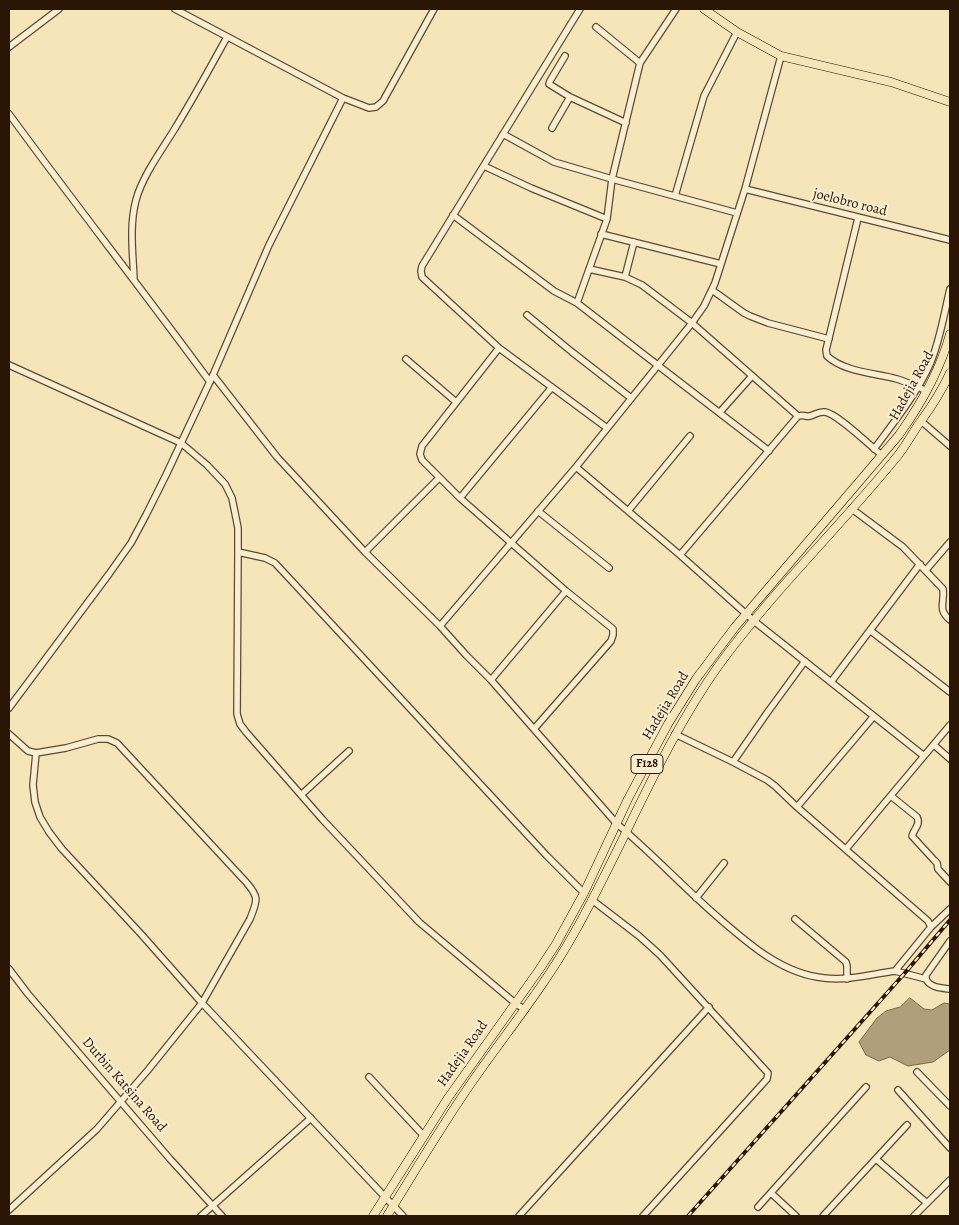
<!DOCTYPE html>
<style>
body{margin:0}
#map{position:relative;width:959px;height:1225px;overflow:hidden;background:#f6e5b8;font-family:Alegreya,serif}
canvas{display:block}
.frame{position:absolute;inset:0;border:10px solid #2b1605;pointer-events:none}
</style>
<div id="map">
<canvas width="959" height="1225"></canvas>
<div class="frame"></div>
</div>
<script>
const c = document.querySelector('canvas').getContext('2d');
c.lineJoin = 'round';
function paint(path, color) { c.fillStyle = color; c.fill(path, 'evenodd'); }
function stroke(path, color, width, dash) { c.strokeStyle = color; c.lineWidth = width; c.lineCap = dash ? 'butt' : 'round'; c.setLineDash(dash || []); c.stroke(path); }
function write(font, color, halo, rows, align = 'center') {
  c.font = font + ' Alegreya,serif'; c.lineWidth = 4; c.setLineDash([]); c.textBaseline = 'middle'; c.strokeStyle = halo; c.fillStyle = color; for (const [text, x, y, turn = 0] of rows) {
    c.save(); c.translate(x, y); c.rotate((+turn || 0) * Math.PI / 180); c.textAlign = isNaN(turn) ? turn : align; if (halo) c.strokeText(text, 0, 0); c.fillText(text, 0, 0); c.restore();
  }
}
const water = new Path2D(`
 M910,998L924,1009L932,1010L944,1003L950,1004V1050L933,1062L908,1066L890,1057L879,1061L866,1055L859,1042L877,1018L886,1011L900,1007Z`);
const minor = new Path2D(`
 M175,9L343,98L369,108L376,107L383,101L434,9
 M580,9L422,266L421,271L422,277L499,348L607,428
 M596,27L640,63
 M9,47L59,9
 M565,56L550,81L549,84L570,97L626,123
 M9,114C75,204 144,292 210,382
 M552,128L570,97
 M503,134L554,162L612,179L737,213
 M484,166L531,188L607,219
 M745,189L950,240
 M675,196L704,96L737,32
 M453,215L554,291L577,303L769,451
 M858,218L826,350L827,356C844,372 875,373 897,379C907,382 917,387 927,391
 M601,234L721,264
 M589,269L625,277L642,285L692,323L798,416
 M625,277L634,242
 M134,280C133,254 129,226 136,200C142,177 161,151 174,130C193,99 210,68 227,37
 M712,290L744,313L750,316L768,323L829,339
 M577,303L607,219L612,179L640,63L676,9
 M527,315L572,352L631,398
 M499,348L422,446L420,454L422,460L460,498L566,591L613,629V635L611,641L534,729
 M406,359L456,402
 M9,365L181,443L207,465L225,484L232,498L238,528V552L265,558L275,563L547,856L584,893
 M213,375L277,457L365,552L440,626L466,655L491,680L617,824C653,854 685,889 720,919C750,945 783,974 824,978C848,981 872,974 895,971L931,927L950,909
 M720,412L752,376
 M921,421L950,446
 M874,449C894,422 916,395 930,364C940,341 944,314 950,289
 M576,467L680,555L754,621L924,756
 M460,498L552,387
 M852,509L903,547L943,589C945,603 937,609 950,620
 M538,511L609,568
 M628,511L690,436
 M238,552L237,714L240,724L246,732L323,820L419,922L515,1003L525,1010
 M365,552L439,478
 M680,555L798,416C803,414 805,417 810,416C815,415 818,411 825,412C838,414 870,446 882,455
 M926,570L950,542
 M440,626L576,467L692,323L704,306L715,283L745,189L781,56
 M871,631L950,692
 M491,680L566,591
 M831,682L920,564
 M9,708L109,574L131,543L146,515L166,475L213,375L269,245L343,98
 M9,734L28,751L36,753L66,748L98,739H108L117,743L246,882C260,898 257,901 250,919L202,1003L148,1070L97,1129L9,1210
 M675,734L733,762L767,780L775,786L797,807L928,921L931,927
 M934,745L950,759
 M36,753L33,785L35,802L40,817L49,832L62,849L141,934L202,1003L403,1216
 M733,762L767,713L805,661
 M301,795L349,751
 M891,796L917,817C921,824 914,829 912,836L934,860L937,863L938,869L950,882
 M797,807L874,716
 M846,849L950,725
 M696,898L724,863
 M592,900L639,936L660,955L768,1073L767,1079L643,1216
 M795,919L846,962L847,966V979
 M9,969L28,994L170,1159L222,1216
 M895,971L926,979C930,988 942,988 950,989
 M926,979V975L950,941
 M917,1072L950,1106
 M369,1077L424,1136
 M898,1090L950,1148
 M876,1159L927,1203
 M771,1193L796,1216
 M758,1207L866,1087
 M201,1216L311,1118
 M519,1216L709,1007
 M823,1216L907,1125
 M914,1216L950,1180`);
const major = new Path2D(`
 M704,9L737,32L781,56L891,82L950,102
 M373,1216L448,1098L539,970L556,944L584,893L628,799L647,763L668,724L696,679L735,627L899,435C921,404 940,371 950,334
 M387,1216C415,1171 442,1125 472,1082C506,1033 544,987 573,935C624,846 659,749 719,665C772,592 838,529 895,459C905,448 912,433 921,421C932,406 942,390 950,373`);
const rail = new Path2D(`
 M688,1216L904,974L950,920`);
const shields = [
 [647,764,32]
];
const shieldNames = [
 ["F128",647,764]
];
const streetNames = [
 ["joelobro road",850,203,14],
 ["Hadejia Road",912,386,-61],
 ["Hadejia Road",666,706,-59],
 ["Hadejia Road",463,1054,-55],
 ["Durbin Katsina Road",124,1085,49]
];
paint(water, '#b19f7b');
stroke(water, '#7b684c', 1);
stroke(minor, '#5e4a32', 8);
stroke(major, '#2b1605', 9);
stroke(minor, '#f9eed1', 5.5);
stroke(major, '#f6e5b8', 8);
stroke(rail, '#2b1605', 4);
stroke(rail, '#f9eed1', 2, [5.5]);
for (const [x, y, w] of shields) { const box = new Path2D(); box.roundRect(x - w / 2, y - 9.5, w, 19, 4); c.fillStyle = '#f9eed1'; c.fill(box); stroke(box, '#2b1605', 1); }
write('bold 12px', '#2b1605', null, shieldNames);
write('14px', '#2b1605', '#f9eed1', streetNames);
</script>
